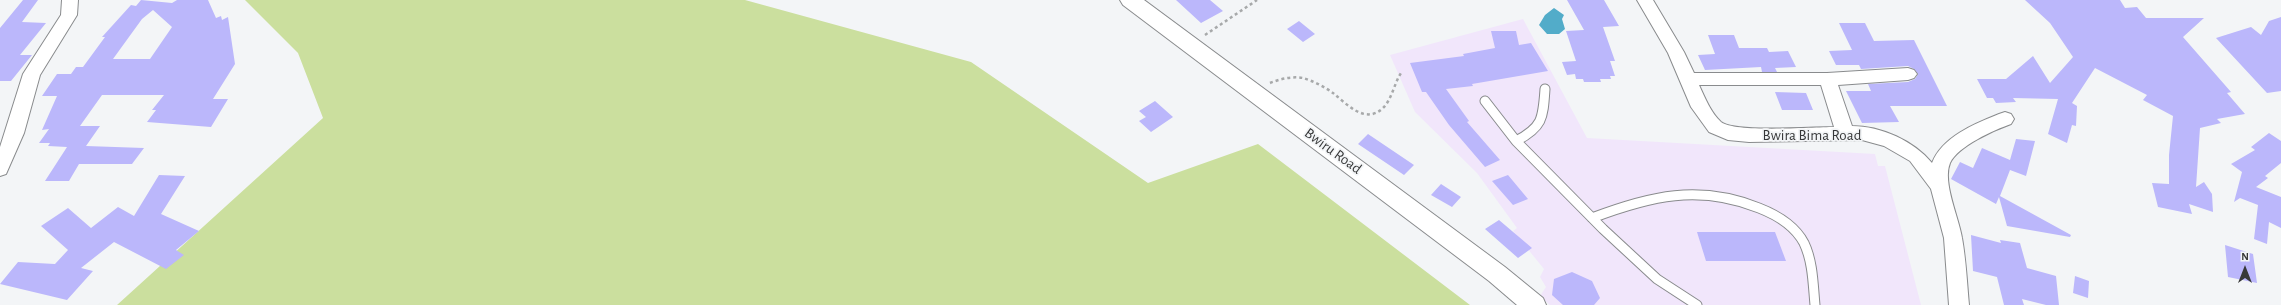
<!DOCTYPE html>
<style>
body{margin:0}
#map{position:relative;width:2281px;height:305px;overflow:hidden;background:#f3f5f7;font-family:"Alegreya Sans",sans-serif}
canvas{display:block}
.north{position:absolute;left:2225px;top:249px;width:40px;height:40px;-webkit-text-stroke:3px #f3f5f7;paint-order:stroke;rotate:0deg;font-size:11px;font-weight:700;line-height:16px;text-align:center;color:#373839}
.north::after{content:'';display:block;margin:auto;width:14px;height:18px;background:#373839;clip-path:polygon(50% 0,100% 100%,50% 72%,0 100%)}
</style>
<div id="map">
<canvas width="2281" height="305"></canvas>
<div class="north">N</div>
</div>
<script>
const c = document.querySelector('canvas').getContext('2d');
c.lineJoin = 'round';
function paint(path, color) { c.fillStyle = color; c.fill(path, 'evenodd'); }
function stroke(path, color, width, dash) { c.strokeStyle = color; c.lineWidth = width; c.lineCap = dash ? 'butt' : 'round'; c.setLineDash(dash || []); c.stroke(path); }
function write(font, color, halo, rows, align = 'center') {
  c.font = font + ' "Alegreya Sans",sans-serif'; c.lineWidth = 3.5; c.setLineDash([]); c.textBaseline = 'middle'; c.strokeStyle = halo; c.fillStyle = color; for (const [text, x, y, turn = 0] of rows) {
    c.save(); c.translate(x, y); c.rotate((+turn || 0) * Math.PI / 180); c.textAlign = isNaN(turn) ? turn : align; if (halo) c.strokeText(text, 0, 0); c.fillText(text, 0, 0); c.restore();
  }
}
const industrial = new Path2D(`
 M1523,19L1587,138L1875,154L1878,166H1885L1921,305H1550L1540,296L1546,287L1540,277L1544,269L1513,231L1517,228L1477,173L1415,112L1390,55Z`);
const green = new Path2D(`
 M245,0H745L971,62L1148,183L1258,144L1470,305H117L323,118L298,53Z`);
const water = new Path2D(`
 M1554,8L1564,15L1562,19L1565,29L1559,34H1547L1539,25L1545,15Z`);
const building = new Path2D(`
 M23,0H38L22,22L46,23L20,55H32L11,81H0V28Z
 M141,0L172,3L177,0H208L216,18L221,16L222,20L228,17L235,64L213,99H228L211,127L147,122L156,110H152L164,95H102L80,126H100L86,146L144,148L132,164H79L69,181H45L67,147L48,146L50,143H39L49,129L42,130L57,96H42L57,74H71L76,67H83L105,37H102L131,5L136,6ZM153,10L172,27L150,59H113L142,19Z
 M1176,0H1210L1223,11L1201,23Z
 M1567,0H1604L1619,26L1603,27L1615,61H1610L1615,76H1610L1611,79H1600L1601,82H1584L1583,79H1576L1575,74L1567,75L1562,62L1576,61L1566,31L1584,30Z
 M2025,0H2120L2125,8L2137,7L2146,18H2204L2183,37L2231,92L2227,93L2245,114L2217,119L2221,123L2200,128L2196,187L2204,182L2212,194L2213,212L2189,204L2192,214L2158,207L2152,183L2169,184V155L2173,116L2143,100L2147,95L2095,68L2072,103L2077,106L2076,126L2072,125L2067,143L2048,134L2058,99L2013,98L2016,102L1996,103L1993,98H1987L1977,79H2006L2033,56L2050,83L2073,57L2050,23Z
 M2281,17V91L2267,93L2216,38L2251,27L2261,35L2269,21Z
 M1299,21L1315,34L1303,42L1287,29Z
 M1839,23H1865L1874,41L1914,40L1947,106H1890L1899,122L1862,123L1846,91H1871L1868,84L1908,82L1915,79L1918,74L1914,69L1908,66L1861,69L1859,65H1836L1829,51L1852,50Z
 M1491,31H1516L1519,45L1531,43L1548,71L1472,84L1473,86L1446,89L1469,121L1467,122L1500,160L1485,167L1449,125L1426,92H1422L1410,63L1464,56L1463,54L1495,48Z
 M1708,35H1734L1739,48H1767L1769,52L1788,51L1796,67L1775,68L1777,72H1762L1761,67L1705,70L1698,55L1715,54Z
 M1775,92L1806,93L1813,110H1782Z
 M1155,101L1173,117L1151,132L1139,121L1146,117L1139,111Z
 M2269,133L2281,141V163L2265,176L2268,178L2256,187L2281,197V228L2269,222L2267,244L2254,239L2258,205L2240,198L2234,202L2242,172L2231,164L2255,150L2251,147Z
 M1368,134L1414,165L1404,175L1358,144Z
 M2016,139L2035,141L2026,176L2010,170L2000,196L2071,235L2070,237L2007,226L1999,197L1996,204L1951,179L1960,162L1973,168L1982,148L2010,160Z
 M159,175L185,176L161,214L199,231L176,250L184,255L166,269L114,242L81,268L93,271L67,300L0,284L18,262L55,264L68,250L41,226L68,208L91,228L118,207L134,216Z
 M1508,175L1528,199L1513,205L1492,181Z
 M1441,184L1461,197L1452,207L1431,195Z
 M1499,220L1532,248L1518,258L1485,229Z
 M1697,232H1775L1786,261H1706Z
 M1971,235L2001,243L2000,240L2020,243L2027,268L2056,276L2059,305H2046L2022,299L2024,305H2004L1997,277L1973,271Z
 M2225,245L2253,254L2257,283L2228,277Z
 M1572,272L1592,281L1600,298L1594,305H1563L1552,295L1554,279Z
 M2075,276L2089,281L2088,298L2073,293Z`);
const path = new Path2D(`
 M1205,35L1257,0
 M1270,83C1280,79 1292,76 1303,78C1313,81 1325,87 1333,93C1347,104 1365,125 1383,108C1392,99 1394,84 1401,73`);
const lane = new Path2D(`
 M1485,101L1516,141L1603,229L1657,279L1697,305
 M1516,141C1543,127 1543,118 1545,89
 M1592,218C1650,196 1699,184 1759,208C1777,215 1795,226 1804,243C1813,262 1813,284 1815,305`);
const street = new Path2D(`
 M62,0H78L77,15L40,75L24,133L6,174L0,176V147L23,74L61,15Z
 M1637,0H1653L1684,52L1694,73H1827L1908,68L1914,70L1917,74L1914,78L1908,80L1838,85L1852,126C1881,126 1914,141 1932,163C1942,137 1974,124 1999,114L2005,112L2011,114L2014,119L2011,124C1994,130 1958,146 1950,163C1942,182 1959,218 1962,238C1966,260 1967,283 1969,305H1949L1944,238L1931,189L1910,161L1884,146L1862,140L1749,142L1728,140L1709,132L1691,107L1668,53ZM1699,85H1821L1834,127C1813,127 1735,133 1721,122C1711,113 1705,98 1699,85Z`);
const secondary = new Path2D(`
 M1120,0H1144L1505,267L1543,298L1546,305H1517L1489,281L1123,5Z`);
const streetNames = [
 ["Bwira Bima Road",1812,135],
 ["Bwiru Road",1333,151,36]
];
paint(industrial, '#f1e6fb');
paint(green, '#cbdf9e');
paint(water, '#52acc9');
paint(building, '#bbb7fb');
stroke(lane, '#898b8d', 11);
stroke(street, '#898b8d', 2);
stroke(secondary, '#898b8d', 2);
stroke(path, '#a7a9aa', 2.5, [3, 3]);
stroke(lane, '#fff', 9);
paint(street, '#fff');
paint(secondary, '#fff');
write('15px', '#373839', '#f3f5f7', streetNames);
</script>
